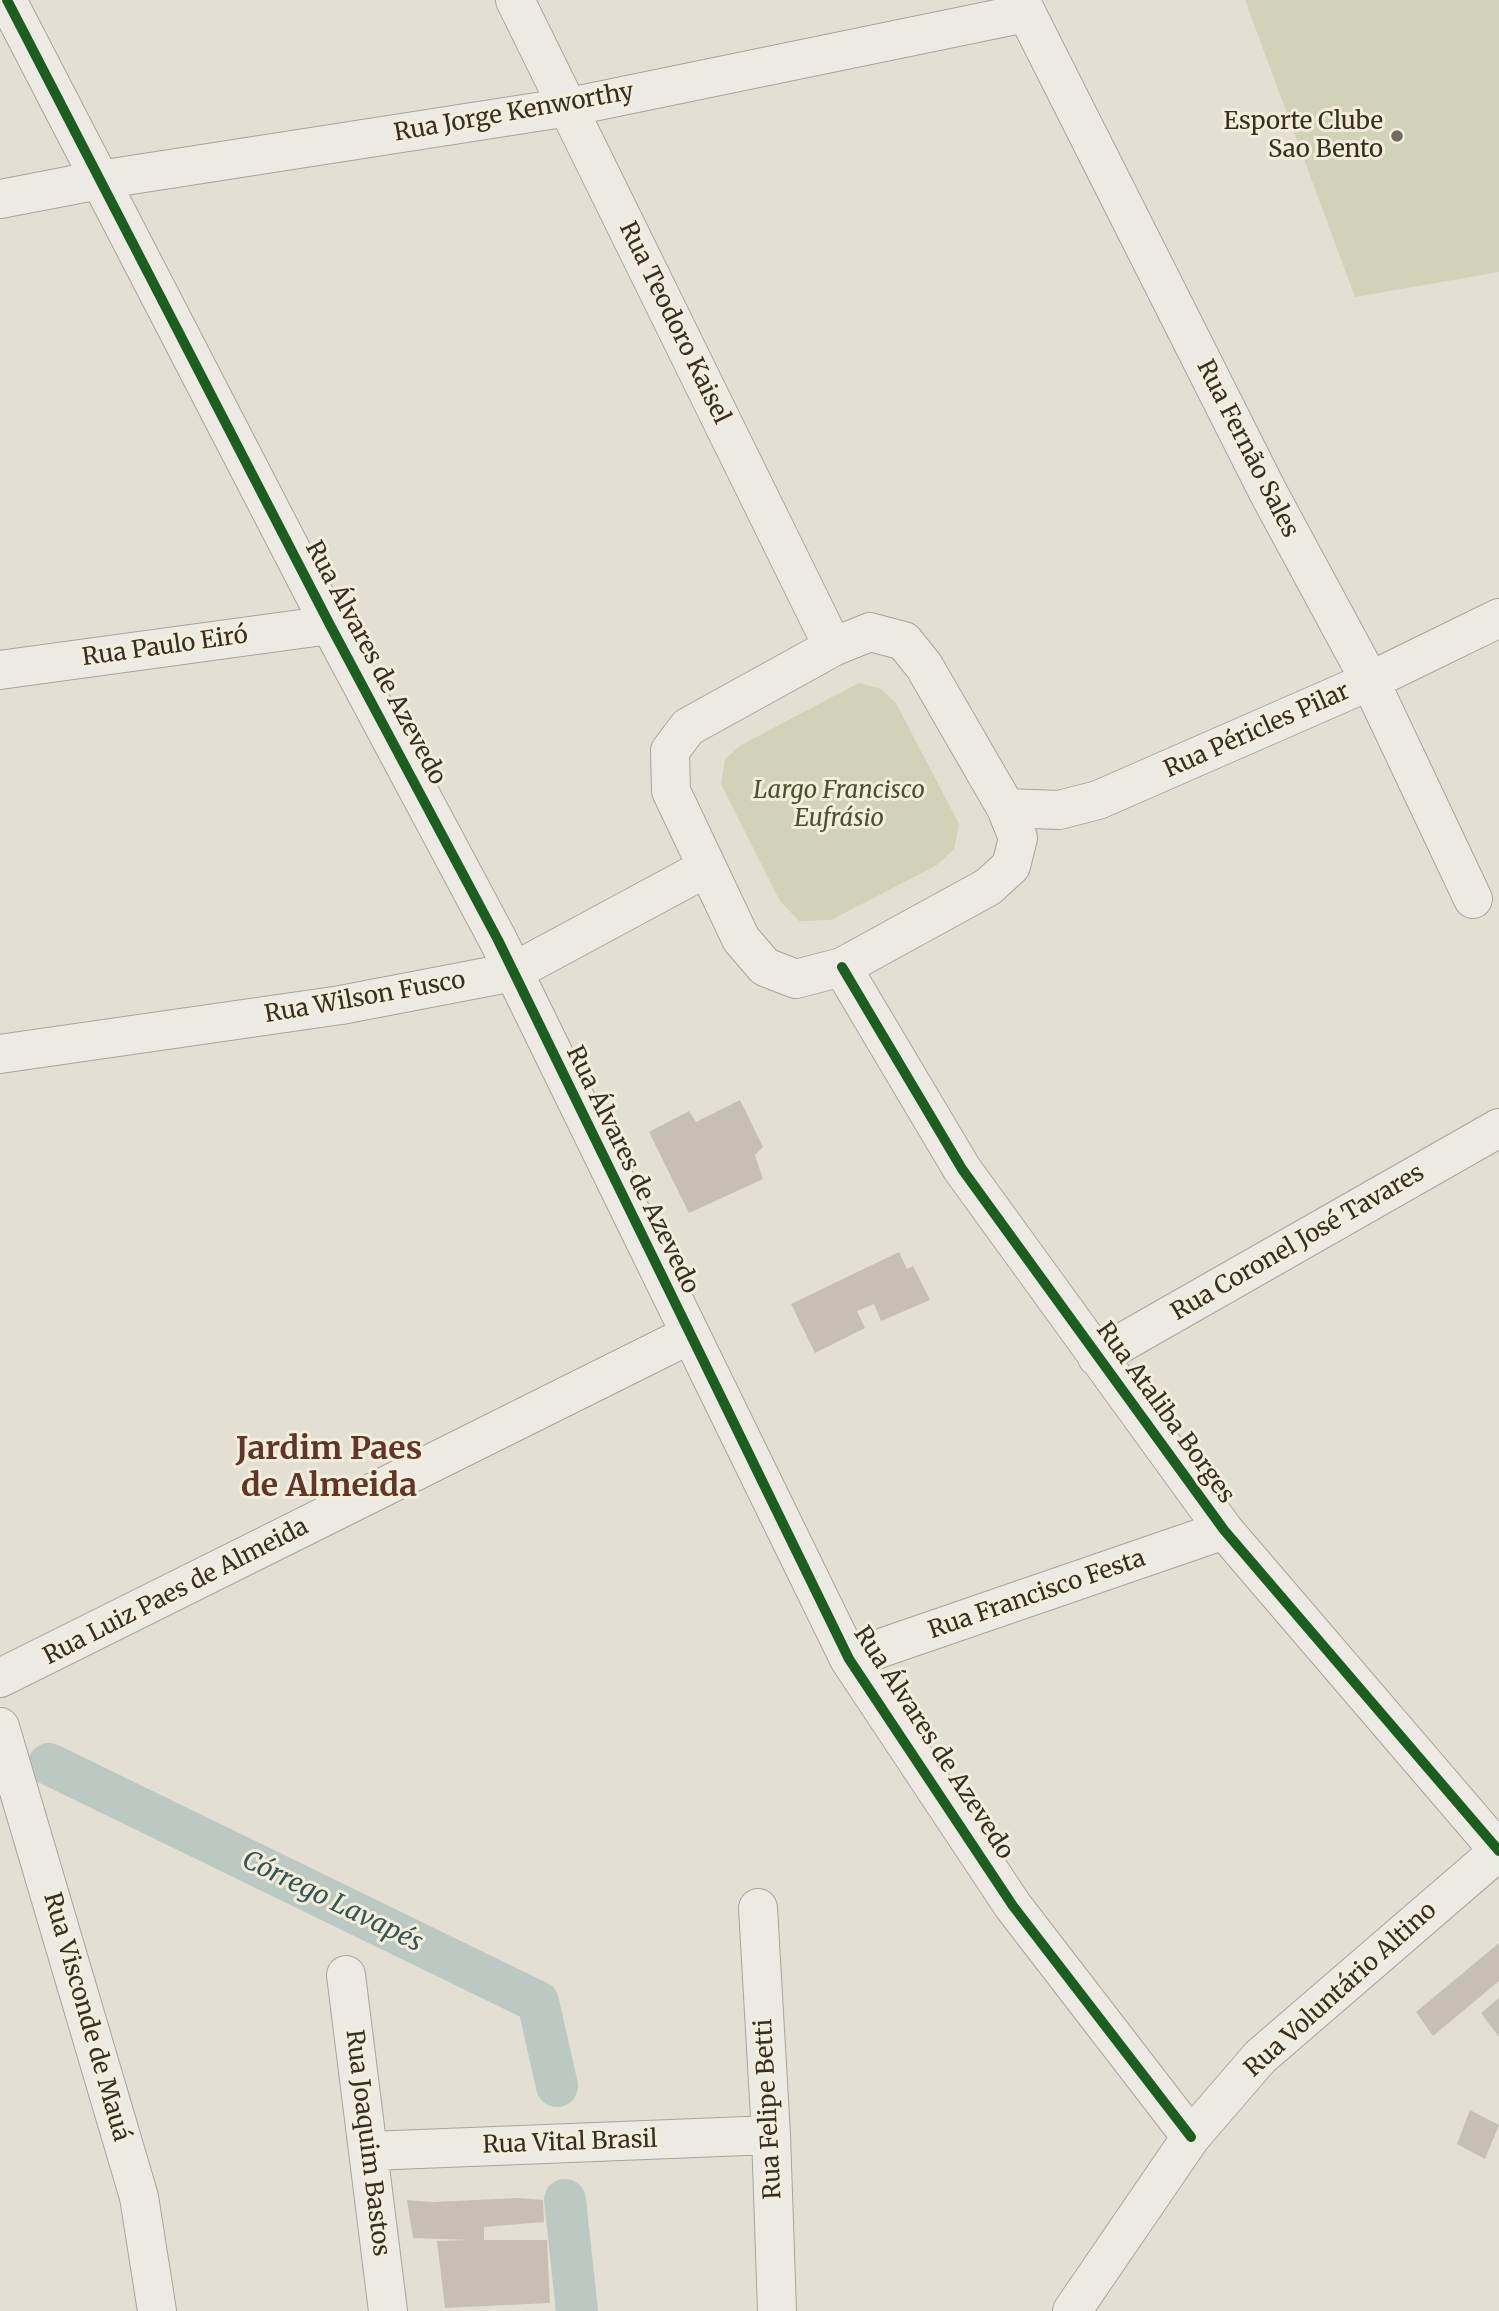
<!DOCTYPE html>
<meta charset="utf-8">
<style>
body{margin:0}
canvas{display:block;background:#e4dfd3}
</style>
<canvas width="1499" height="2311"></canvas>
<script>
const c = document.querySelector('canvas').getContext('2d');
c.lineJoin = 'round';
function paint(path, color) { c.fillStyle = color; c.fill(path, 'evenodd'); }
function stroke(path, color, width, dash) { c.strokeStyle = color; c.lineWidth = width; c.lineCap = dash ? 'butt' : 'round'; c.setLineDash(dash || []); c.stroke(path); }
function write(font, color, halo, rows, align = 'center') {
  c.font = font + ' Merriweather,serif'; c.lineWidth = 6; c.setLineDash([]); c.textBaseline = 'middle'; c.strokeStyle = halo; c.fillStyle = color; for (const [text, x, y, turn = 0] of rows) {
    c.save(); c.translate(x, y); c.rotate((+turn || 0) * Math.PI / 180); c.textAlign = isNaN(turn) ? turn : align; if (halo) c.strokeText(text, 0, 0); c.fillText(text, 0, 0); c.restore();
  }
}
const green = new Path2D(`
 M1245,0H1499V272L1355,297Z
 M859,683L881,689L896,703L959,824L954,849L937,865L831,920L799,921L780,901L721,784L725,759L741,745Z`);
const canal = new Path2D(`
 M49,1764L538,2002L557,2086
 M565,2200L577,2311`);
const building = new Path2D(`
 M740,1100L763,1147L755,1155L763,1179L689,1213L649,1132L689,1111L696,1122Z
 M899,1252L907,1269L913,1266L930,1300L881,1321L874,1304L857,1311L865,1328L815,1353L791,1304Z
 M1499,1943V1981L1433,2036L1416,2012Z
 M1499,1998V2037L1481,2013Z
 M1470,2110L1499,2125L1485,2159L1457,2144Z
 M519,2198L543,2200L544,2222L484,2227V2240H547L550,2303L445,2308L437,2241L469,2240L413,2238L407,2200L432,2202Z`);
const minor = new Path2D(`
 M7,0L330,625L498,940L849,1659L1013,1906L1191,2137
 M515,0L833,647
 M1020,0L1268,492L1370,681L1473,899
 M0,199L99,180L569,107L1026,13
 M870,632L904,641L924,666L1006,808L1018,838L1011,866L988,887L842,967L796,979L765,967L741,939L671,791L670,751L688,727L833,647Z
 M0,670L330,625
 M1006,808L1059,810L1098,800L1370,681L1499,618
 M842,967L962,1169L1224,1530L1499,1851
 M0,1054L341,1005L513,972L706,868
 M1097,1357L1499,1128
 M849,1659L1224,1530
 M0,1678L689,1335
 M0,1727L139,2197L157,2311
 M758,1908L771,2135L777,2311
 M346,1975L388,2311
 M370,2151L771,2135
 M1072,2311L1191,2137L1260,2057L1499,1851`);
const cycleway = new Path2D(`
 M7,0L330,625L498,940L849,1659L1013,1906L1191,2137
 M842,967L962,1169L1224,1530L1499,1851`);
const markers = [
 [1397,136,7,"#756c61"]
];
const streetNames = [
 ["Rua Jorge Kenworthy",514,113,-10],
 ["Rua Teodoro Kaisel",674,323,64],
 ["Rua Fernão Sales",1247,449,63],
 ["Rua Paulo Eiró",165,647,-8],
 ["Rua Álvares de Azevedo",375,663,62],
 ["Rua Péricles Pilar",1257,731,-24],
 ["Rua Wilson Fusco",365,998,-10],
 ["Rua Álvares de Azevedo",632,1170,64],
 ["Rua Coronel José Tavares",1298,1243,-30],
 ["Rua Ataliba Borges",1165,1413,54],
 ["Rua Luiz Paes de Almeida",176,1592,-27],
 ["Rua Francisco Festa",1037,1595,-19],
 ["Rua Álvares de Azevedo",933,1743,57],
 ["Rua Voluntário Altino",1341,1990,-42],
 ["Rua Visconde de Mauá",86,2017,74],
 ["Rua Felipe Betti",769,2109,-93],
 ["Rua Joaquim Bastos",367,2143,83],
 ["Rua Vital Brasil",570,2143,-2]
];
const poiNames = [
 ["Esporte Clube",1383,122],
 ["Sao Bento",1383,150]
];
const parkNames = [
 ["Largo Francisco",839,791],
 ["Eufrásio",839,819]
];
const waterNames = [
 ["Córrego Lavapés",332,1902,26]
];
const districtNames = [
 ["Jardim Paes",329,1450],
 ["de Almeida",329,1487]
];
paint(green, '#d1d2b7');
stroke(canal, '#bcc9c2', 42);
paint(building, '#c8bfb4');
stroke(minor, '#aaa49b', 40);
stroke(minor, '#eceae3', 38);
stroke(cycleway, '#1b5e20', 10);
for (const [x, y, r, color] of markers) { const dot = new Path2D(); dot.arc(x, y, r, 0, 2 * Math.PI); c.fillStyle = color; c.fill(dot); stroke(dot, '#f3eddb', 2.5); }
write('24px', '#392e23', '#f3eddb', streetNames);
write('24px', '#392e23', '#f3eddb', poiNames, 'right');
write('italic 24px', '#48532c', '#f3eddb', parkNames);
write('italic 26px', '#345655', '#f3eddb', waterNames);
write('bold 32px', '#613527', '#f3eddb', districtNames);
</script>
